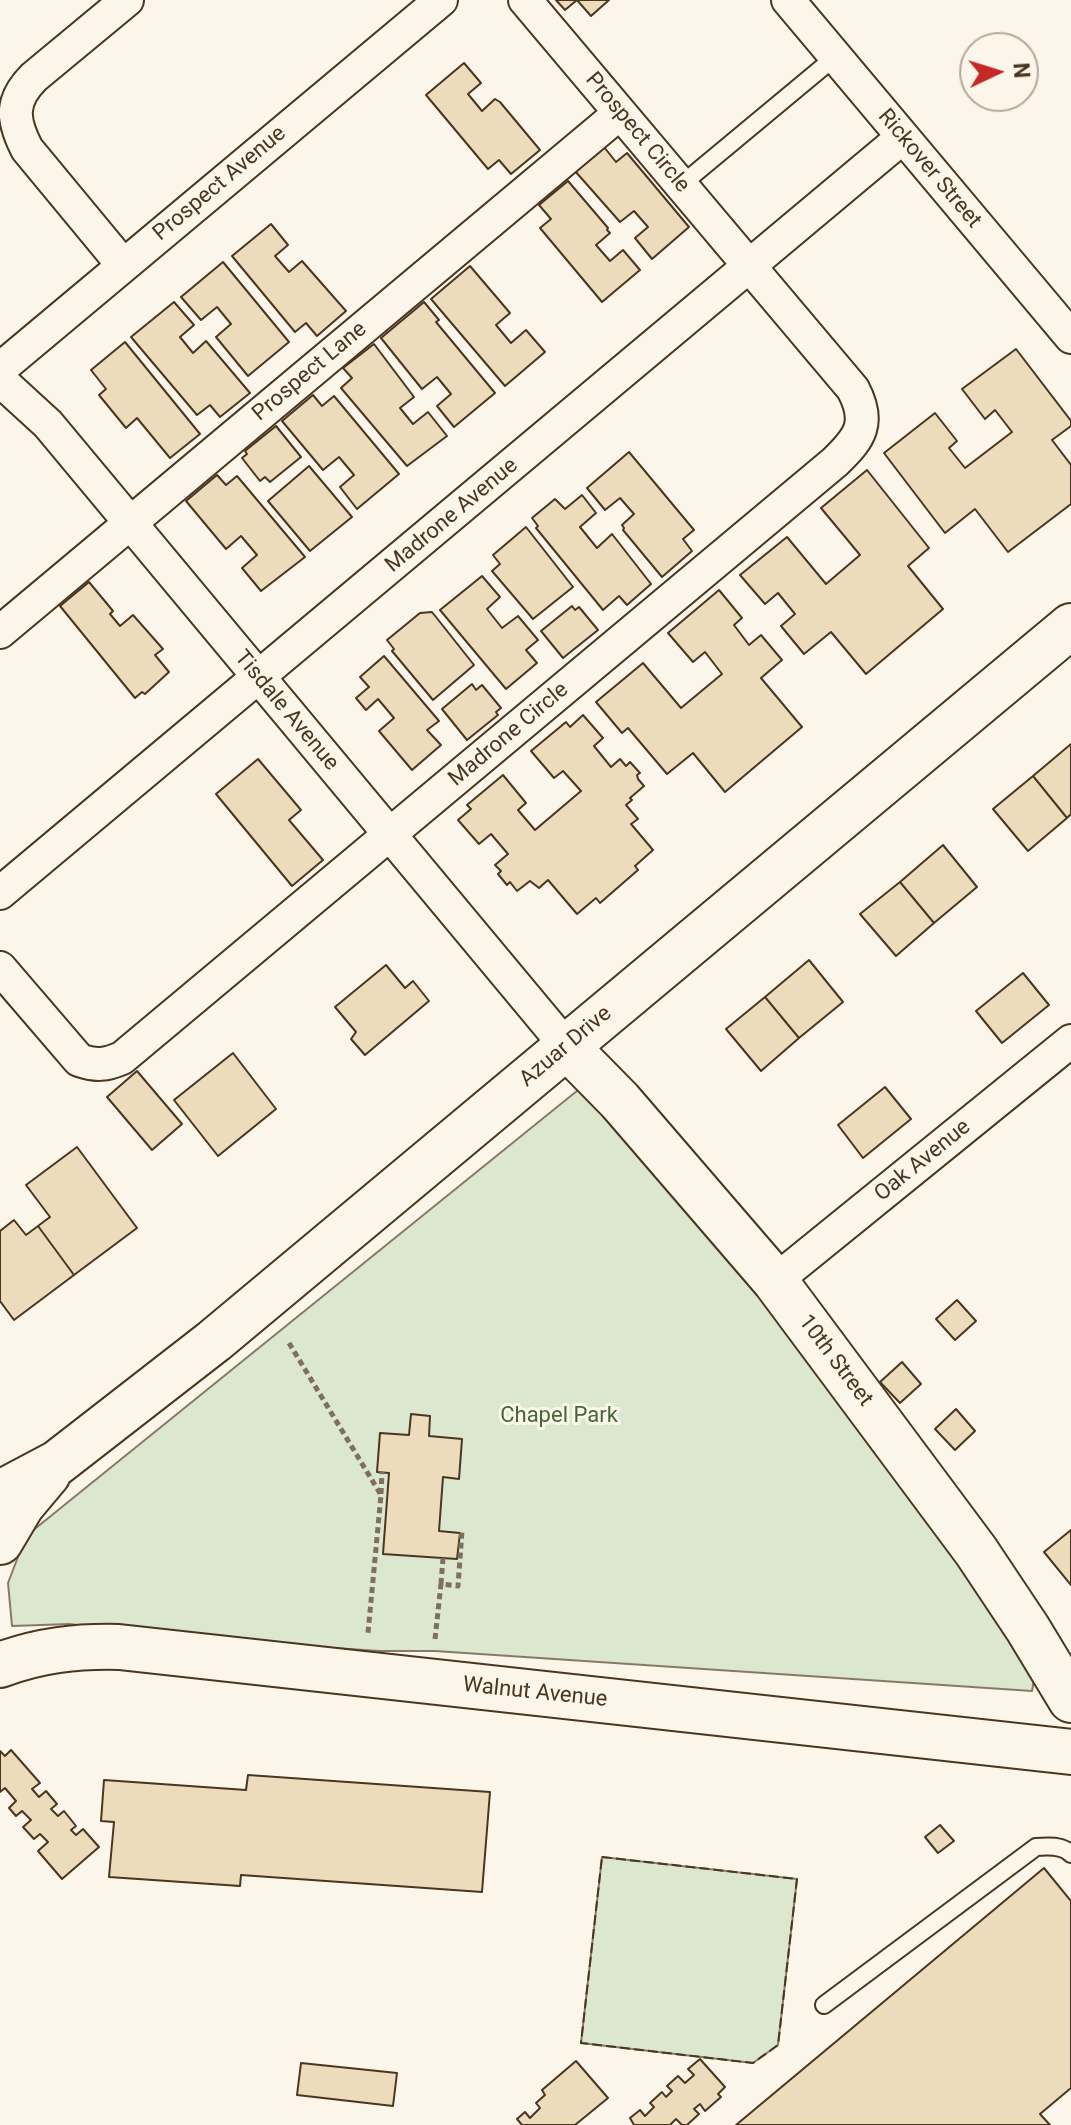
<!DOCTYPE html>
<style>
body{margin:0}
#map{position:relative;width:1071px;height:2125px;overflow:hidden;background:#fbf6e9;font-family:Roboto,sans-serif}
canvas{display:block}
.north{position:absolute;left:959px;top:32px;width:80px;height:80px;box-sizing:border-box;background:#fbf6e9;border:2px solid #b4a999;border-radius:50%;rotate:86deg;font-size:22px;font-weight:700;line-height:32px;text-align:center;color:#4a3520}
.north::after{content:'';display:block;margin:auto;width:28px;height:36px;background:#c62828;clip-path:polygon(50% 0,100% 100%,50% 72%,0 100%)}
</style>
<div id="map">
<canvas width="1071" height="2125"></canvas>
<div class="north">N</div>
</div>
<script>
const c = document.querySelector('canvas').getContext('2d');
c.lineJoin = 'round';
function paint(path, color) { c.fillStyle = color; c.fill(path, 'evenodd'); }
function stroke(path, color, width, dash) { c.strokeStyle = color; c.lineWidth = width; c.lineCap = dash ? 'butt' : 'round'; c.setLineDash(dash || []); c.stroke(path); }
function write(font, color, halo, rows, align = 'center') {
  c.font = font + ' Roboto,sans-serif'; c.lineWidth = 6; c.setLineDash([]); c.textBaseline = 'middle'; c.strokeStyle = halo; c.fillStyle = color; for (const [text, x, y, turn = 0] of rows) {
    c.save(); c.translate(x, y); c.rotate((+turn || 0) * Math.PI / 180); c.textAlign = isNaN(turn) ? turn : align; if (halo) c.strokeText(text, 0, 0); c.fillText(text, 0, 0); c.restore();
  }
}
const green = new Path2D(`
 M588,1082L711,1219L1037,1663L1032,1691L435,1651H380L148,1636L70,1624L12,1626L8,1583L26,1536Z
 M602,1857L797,1879L778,2045L753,2063L581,2043Z`);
const building = new Path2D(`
 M556,0H577L565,10Z
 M577,0H609L591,16Z
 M464,63L481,83L468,94L482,111L495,99L500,102L540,150L511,174L499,160L488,169L426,95Z
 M604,147L616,162L627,153L689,227L652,259L635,238L648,227L634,211L620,222L575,171Z
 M568,181L608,228L607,230L610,233L596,245L610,261L623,250L640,270L602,302L540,228L551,219L539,205Z
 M271,224L288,245L275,256L289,272L302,261L346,311L317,336L306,323L295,332L232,256Z
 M223,262L289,342L248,376L216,337L231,324L217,307L201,320L181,297Z
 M470,266L510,313L496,325L511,343L526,330L545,352L505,386L431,299Z
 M174,302L194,325L180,337L193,353L206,341L250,393L220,417L210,405L197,415L131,337Z
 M424,302L439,320L436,322L495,393L454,427L437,406L451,394L437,377L422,389L381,338Z
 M125,342L200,434L170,458L137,418L126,428L99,395L106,389L91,370Z
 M374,344L414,397L400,408L413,424L428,412L447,436L407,466L341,388L352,378L343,368Z
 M1016,349L1071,421V426L1052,440L1071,465V504L1008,552L975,509L945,533L884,453L935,413L957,441L949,448L965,468L1012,432L995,410L985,419L962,389Z
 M313,395L322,406L334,396L399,474L357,509L340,487L354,475L339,457L323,470L282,421Z
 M276,426L301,457L270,482L265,477L260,481L242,458L247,454L245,451Z
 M629,452L694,530L683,539L692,551L662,577L623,530L624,528L622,525L634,514L620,498L605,510L587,488Z
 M309,466L352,517L310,551L268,501Z
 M867,470L929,548L908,566L943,609L866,674L831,632L804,654L781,626L795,614L778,593L765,604L740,575L787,537L826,584L860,555L821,508Z
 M217,475L226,485L237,476L305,557L261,591L242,568L257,555L241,536L226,549L186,501Z
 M582,495L596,513L580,527L597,548L612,534L651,584L627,605L619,596L603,610L536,528L538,526L532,518L555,499L565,509Z
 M526,527L573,587L533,619L492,571L500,564L493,555Z
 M482,576L500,597L487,609L502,628L518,616L538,640L526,650L537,663L506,689L440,610Z
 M89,582L113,611L110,614L120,626L133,615L163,649L155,655L169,672L145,694L142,692L135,698L60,606Z
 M719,590L742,618L734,625L749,645L761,635L782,660L761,678L802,727L725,792L693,753L667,774L628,728L622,733L596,702L643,663L681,708L722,674L705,652L693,662L668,633Z
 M572,606L575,610L579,607L598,630L563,658L541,631Z
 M432,612L474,665L433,700L392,651L394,649L387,640L420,613Z
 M384,656L439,721L427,730L441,745L412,770L379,731L394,718L378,699L366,710L356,698L369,687L360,677Z
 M472,684L476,690L482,685L501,708L496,712L498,715L467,740L442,709Z
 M583,715L603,738L594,746L611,767L620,759L626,766L630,762L640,773L637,775L638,779L644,786L630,798L632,800L626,805L638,819L631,824L653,850L635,866L638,870L600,903L596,898L577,914L548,880L539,888L530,881L517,891L510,882L507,885L498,874L501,871L495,865L508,854L491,834L479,844L458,820L471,809L467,805L503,775L526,803L518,810L535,830L581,791L563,771L554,778L531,751L566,722L570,727Z
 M1071,744V814L1067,818L1033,776Z
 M258,759L301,810L289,820L323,860L292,886L216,794Z
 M1033,776L1067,818L1028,851L993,809Z
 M943,845L977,887L934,923L900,882Z
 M900,882L934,923L896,956L860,914Z
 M809,960L843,1002L799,1038L765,997Z
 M386,965L405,988L413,981L429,1001L365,1055L351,1039L356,1032L335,1007Z
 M1023,973L1049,1005L1002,1043L976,1011Z
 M765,997L799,1038L761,1071L726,1029Z
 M233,1053L276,1109L218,1156L174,1100Z
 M137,1071L182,1124L152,1150L107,1097Z
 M885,1087L911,1119L863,1158L838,1125Z
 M77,1147L137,1228L74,1275L38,1226L50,1217L26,1185Z
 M14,1220L26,1235L38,1226L74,1275L14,1320L0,1301V1231Z
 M957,1300L976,1321L955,1340L936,1319Z
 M902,1362L921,1384L900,1403L880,1382Z
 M956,1409L975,1431L955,1450L935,1429Z
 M411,1414L430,1416L429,1436L462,1439L459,1479L443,1477L439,1531L460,1533L457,1559L383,1554L389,1473L377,1472L380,1433L409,1435Z
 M1071,1530V1585L1044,1552Z
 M11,1750L40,1783L32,1789L39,1797L46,1791L57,1804L51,1809L58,1816L64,1811L76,1826L71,1830L76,1835L83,1829L99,1847L62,1879L38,1851L48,1842L40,1834L34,1839L23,1827L31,1820L22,1811L16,1816L9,1808L16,1801L5,1788L0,1792V1751L5,1756Z
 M248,1775L490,1792L482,1892L241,1875L240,1886L109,1877L114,1822L101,1821L104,1780L246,1790Z
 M940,1825L954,1841L938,1853L925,1837Z
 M1044,1868L1071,1901V2088L1040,2114L1050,2125H736Z
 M700,2059L725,2087L718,2094L721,2097L705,2111L700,2104L694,2109L699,2114L687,2125H682L676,2119L670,2125H634L630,2118L640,2110L645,2116L654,2107L650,2103L662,2092L666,2097L672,2091L667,2086L678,2076L685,2083L694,2075L688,2069Z
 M576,2061L608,2098L575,2125H522L517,2119L525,2112L530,2118L540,2108L536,2103L545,2095L542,2090Z
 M301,2063L397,2073L393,2106L297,2095Z`);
const path = new Path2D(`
 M289,1343L381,1495L368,1633
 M381,1494L382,1472
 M441,1584L443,1558
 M435,1639L441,1584L458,1586L462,1531`);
const lane = new Path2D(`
 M681,185L835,57
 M824,2005L1036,1847C1047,1846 1063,1845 1071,1854`);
const street = new Path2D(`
 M788,0L1071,337
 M123,265L27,149C12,120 10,101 34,77L127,0
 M0,369L441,0
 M0,380L48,424L566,1046
 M0,632L620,113
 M0,893L903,137
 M0,968L79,1060C96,1066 106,1065 122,1058L835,462C860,438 871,423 853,389L525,0
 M775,1281L1071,1041`);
const secondary = new Path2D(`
 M566,1046L620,1101L775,1281L976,1551L1028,1629L1071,1700
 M0,1493L57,1463L214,1341L1071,626
 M0,1542L22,1505L48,1474
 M0,1665C40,1650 77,1646 119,1647L1071,1752`);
const fence = new Path2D(`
 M602,1857L797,1879L778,2045L753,2063L581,2043Z`);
const streetNames = [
 ["Prospect Circle",637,133,50],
 ["Rickover Street",929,169,50],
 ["Prospect Avenue",220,184,-40],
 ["Prospect Lane",310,372,-40],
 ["Madrone Avenue",452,516,-40],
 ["Tisdale Avenue",286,711,50],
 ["Madrone Circle",509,735,-40],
 ["Azuar Drive",566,1047,-40],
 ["Oak Avenue",923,1161,-39],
 ["10th Street",835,1361,53],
 ["Walnut Avenue",535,1693,6]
];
const parkNames = [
 ["Chapel Park",559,1416]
];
paint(green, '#dce7d0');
stroke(green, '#887966', 2);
paint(building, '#ecdcbc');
stroke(building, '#4a3520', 2);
stroke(lane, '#4a3520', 20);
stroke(street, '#4a3520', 36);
stroke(secondary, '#4a3520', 48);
stroke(path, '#7f6f5c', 5, [6, 4]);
stroke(lane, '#fbf6e9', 16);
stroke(street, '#fbf6e9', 32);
stroke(secondary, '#fbf6e9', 44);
stroke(fence, '#4a3520', 2, [10, 4]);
write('22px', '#4a3520', '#fbf6e9', streetNames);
write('22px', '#436837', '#fbf6e9', parkNames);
</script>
